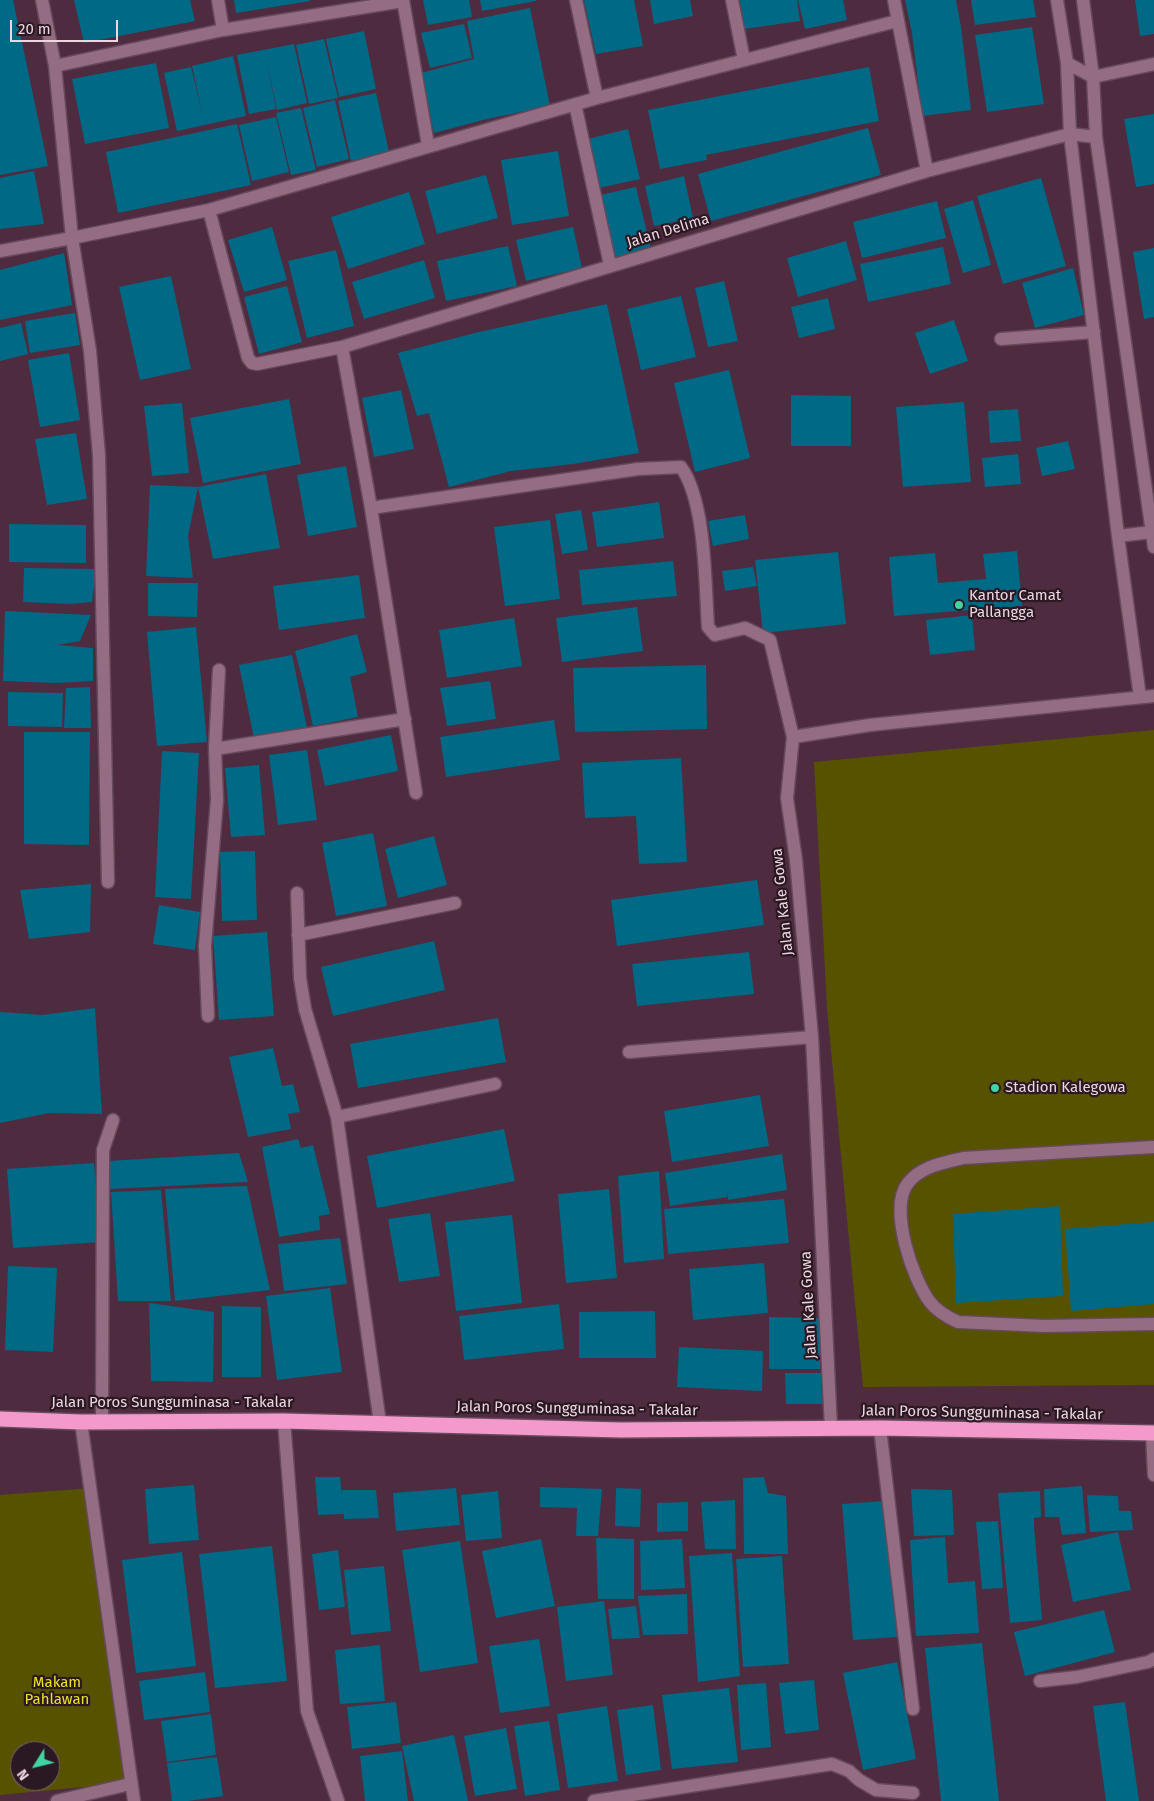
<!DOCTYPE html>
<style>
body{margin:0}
#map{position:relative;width:1154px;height:1801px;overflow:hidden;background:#4e2b3f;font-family:"Fira Sans",sans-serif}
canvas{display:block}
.north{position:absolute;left:10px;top:1741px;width:50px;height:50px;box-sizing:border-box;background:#2a1922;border:1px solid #78656e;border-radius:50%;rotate:234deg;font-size:14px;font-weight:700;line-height:20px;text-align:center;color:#edd6e1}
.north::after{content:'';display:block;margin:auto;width:18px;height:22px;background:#41d4a1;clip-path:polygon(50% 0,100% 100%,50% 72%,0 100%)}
.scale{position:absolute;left:10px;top:20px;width:108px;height:22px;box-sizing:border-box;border:2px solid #edd6e1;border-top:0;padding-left:6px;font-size:15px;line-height:18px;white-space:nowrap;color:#edd6e1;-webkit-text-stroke:4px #2a1922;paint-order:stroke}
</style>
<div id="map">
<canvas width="1154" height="1801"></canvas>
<div class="north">N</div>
<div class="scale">20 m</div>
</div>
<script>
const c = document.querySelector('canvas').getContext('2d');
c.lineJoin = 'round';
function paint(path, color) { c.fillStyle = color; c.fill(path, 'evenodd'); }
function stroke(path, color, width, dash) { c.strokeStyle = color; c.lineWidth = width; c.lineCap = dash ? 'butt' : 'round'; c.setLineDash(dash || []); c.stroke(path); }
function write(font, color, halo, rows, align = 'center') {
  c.font = font + ' "Fira Sans",sans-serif'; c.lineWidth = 4.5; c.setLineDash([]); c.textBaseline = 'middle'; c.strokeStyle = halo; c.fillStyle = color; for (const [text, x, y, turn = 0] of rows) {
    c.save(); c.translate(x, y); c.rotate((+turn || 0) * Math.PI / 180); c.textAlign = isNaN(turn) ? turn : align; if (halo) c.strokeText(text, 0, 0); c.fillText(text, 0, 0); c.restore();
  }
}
const green = new Path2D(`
 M1154,730V1385L863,1387L827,1008L814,762Z
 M92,1488L125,1783L0,1795V1495ZM20,1751H50V1781H20Z`);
const building = new Path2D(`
 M0,0H13L48,166L0,175Z
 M74,0H190L195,21L84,43Z
 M234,0H310V1L236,13Z
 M423,0H469L472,17L428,25Z
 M480,0H536V1L482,11Z
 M584,0H634L643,46L596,54Z
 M650,0H690L693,16L654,24Z
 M740,0H797L800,21L744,29Z
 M798,0H843L847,20L805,29Z
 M905,0H956L961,27L971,110L922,116L912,33Z
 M971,0H1033L1036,17L975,25Z
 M1135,0H1154V34L1140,36Z
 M530,8L550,106L487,119L434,133L421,73L474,59L467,21Z
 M464,24L472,58L430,68L421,33Z
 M1032,27L1044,104L987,112L975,35Z
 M364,31L376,89L339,97L326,39Z
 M324,39L338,98L309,104L296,45Z
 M294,44L307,103L277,110L267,62L276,109L249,114L237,55Z
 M233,56L246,116L177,131L164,73L191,67L203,116L192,66Z
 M156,63L169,128L85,144L72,79Z
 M869,67L879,121L706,155L707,160L660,169L648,110Z
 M376,93L389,152L351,161L338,101Z
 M335,100L349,159L317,167L303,108Z
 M301,108L316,170L291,175L276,113Z
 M1154,114V184L1136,187L1124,119Z
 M276,117L289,172L252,181L239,125Z
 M237,124L251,185L118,213L106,152Z
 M868,128L881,175L711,221L698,174Z
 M628,129L640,179L599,188L588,139Z
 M558,151L569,216L512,225L501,160Z
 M34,171L44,224L0,229V178Z
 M486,175L498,218L437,234L425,191Z
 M684,176L693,218L654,226L645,186Z
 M1041,178L1066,266L1003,284L977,196Z
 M636,187L651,249L615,258L600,195Z
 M409,192L425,244L348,269L331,217Z
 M973,200L991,265L963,273L944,209Z
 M937,201L946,238L862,258L853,222Z
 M272,227L287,280L244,292L228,240Z
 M573,227L582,268L526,281L516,240Z
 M846,241L857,280L798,297L787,258Z
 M508,246L517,286L446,301L437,261Z
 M943,247L951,284L868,302L860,264Z
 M1154,248V317L1144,319L1133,252Z
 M336,250L354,326L307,338L288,261Z
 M64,253L72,305L0,320V270Z
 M424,260L435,298L364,319L352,282Z
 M1073,268L1084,315L1035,328L1022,283Z
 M171,276L191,369L140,380L119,287Z
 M724,281L738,341L708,347L695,288Z
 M287,286L302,342L259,354L244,297Z
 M681,296L696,357L641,370L627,309Z
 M828,298L835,329L799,338L791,307Z
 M607,304L639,453L573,464L511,471L449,487L429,413L417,416L398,353L479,332Z
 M75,313L80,345L30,353L25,321Z
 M954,320L968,361L930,374L915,333Z
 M21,323L28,354L0,361V328Z
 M69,353L80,420L40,427L28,360Z
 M729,370L750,458L695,472L674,383Z
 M401,390L414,449L374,457L362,398Z
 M791,395L851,396V446H791Z
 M289,399L301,464L203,483L190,418Z
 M964,402L971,482L903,487L896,407Z
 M182,403L189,473L152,476L144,406Z
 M1018,409L1021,441L990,443L988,411Z
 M76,433L87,499L47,505L35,439Z
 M1068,441L1075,469L1042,476L1036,448Z
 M1018,454L1021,484L985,487L982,458Z
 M346,466L357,527L308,536L297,475Z
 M266,474L280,548L213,559L198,487L188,536L193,578L146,576L150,485L198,487Z
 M659,502L664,538L597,547L592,512Z
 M581,510L588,550L562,554L555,514Z
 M745,515L749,539L713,546L708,521Z
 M550,520L560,599L505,606L494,527Z
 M9,524L86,525V563L9,562Z
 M1017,551L1022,606L894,616L889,557L935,553L938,583L986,579L983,554Z
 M838,552L846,624L763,633L755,560Z
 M673,561L677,596L582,605L579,570Z
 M753,567L757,586L725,591L722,571Z
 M24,568L96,569L92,602L70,604L23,602Z
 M359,575L365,618L279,630L273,586Z
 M148,583H198L197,617L148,616Z
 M637,607L643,651L562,662L556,618Z
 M5,611L91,615L80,641L57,645L93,648V681L56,683L3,681Z
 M972,615L975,650L930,655L926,620Z
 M514,618L522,666L447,678L439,630Z
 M196,627L207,742L157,746L147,632Z
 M357,634L367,672L350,677L358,717L313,726L305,689L295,651Z
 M292,655L307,728L254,738L239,665Z
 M706,665L707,729L575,732L573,668Z
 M490,681L496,719L447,726L440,688Z
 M90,687L91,728H64L66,688Z
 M8,692L63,693L62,727L8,726Z
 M554,720L560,760L446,777L440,737Z
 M24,732H90L89,845L24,844Z
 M391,735L398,771L325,786L317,750Z
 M307,750L317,820L278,825L269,755Z
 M162,751L199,753L191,899L155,897Z
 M681,758L687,862L639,864L636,816L585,818L582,763Z
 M259,765L265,835L231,837L225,768Z
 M373,833L387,906L336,916L322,843Z
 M434,836L447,885L398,898L385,849Z
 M255,851L257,920L222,921L220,852Z
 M757,880L764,925L617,946L611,900Z
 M91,884L90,932L29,939L20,890Z
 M159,905L200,912L195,950L153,944Z
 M267,932L274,1016L219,1020L213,936Z
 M434,941L445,990L333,1016L321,967Z
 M749,952L754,994L637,1006L632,964Z
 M95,1008L102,1114L49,1113L0,1123V1012L42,1015Z
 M498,1018L506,1062L358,1088L350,1044Z
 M273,1048L282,1086L293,1084L300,1112L288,1114L291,1129L248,1137L229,1057Z
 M760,1095L769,1146L672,1162L664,1111Z
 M504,1129L515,1181L377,1208L367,1156Z
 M298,1139L301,1148L313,1145L330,1214L319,1216L320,1230L279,1237L262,1147Z
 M239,1153L248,1182L110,1189L109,1161Z
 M782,1154L787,1190L728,1200L727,1191V1197L670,1206L665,1173Z
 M94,1163L100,1242L13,1248L7,1169Z
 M659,1171L664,1259L624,1263L618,1176Z
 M247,1186L270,1290L175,1301L165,1189Z
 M609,1189L617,1278L566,1283L558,1194Z
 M161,1190L171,1301H118L111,1192Z
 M784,1199L789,1243L668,1254L664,1209Z
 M1060,1206L1063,1296L956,1303L953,1214Z
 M430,1213L440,1276L399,1282L388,1219Z
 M512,1215L522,1303L456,1311L445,1222Z
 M1154,1222V1304L1071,1311L1065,1229Z
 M340,1238L347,1284L284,1291L278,1244Z
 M764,1263L768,1313L693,1320L689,1269Z
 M8,1266L57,1268L53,1352L5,1350Z
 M330,1288L342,1372L277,1380L266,1296Z
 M149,1303L214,1312L213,1382L151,1381Z
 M559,1304L564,1349L464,1360L459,1316Z
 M222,1306L261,1307V1377H222Z
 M655,1311L656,1358H579V1312Z
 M769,1317L820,1318V1369H769Z
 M679,1347L763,1351L762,1391L677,1387Z
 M785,1373H821L822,1404H786Z
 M315,1477H340L342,1496V1490H376L379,1518L344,1519V1514L318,1515Z
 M764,1477L768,1493L786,1496L788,1554H744L743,1478Z
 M194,1485L199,1540L149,1544L145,1489Z
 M1082,1486L1086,1533L1062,1535L1059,1517H1045L1044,1489Z
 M540,1487L602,1489L598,1536H576L577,1508L540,1507Z
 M456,1488L460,1525L396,1531L393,1493Z
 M616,1488L641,1489L640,1527L615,1526Z
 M911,1489L952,1490L954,1535L914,1536Z
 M498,1491L502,1538L466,1541L461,1495Z
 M1040,1491L1041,1517L1034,1518V1527L1042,1620L1010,1623L998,1493Z
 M1087,1495L1118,1496L1119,1511H1131L1133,1530L1090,1532Z
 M735,1500L736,1549H705L701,1502Z
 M886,1501L897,1637L853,1640L842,1504Z
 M688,1502V1531L657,1532V1503Z
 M998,1521L1003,1588L982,1589L976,1522Z
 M1118,1532L1131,1590L1073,1602L1061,1545Z
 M945,1537L948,1583L975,1581L979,1633L916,1636L910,1540Z
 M596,1538L634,1539V1599H598Z
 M541,1539L555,1606L496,1618L482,1551Z
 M682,1539L685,1588L641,1590L640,1541Z
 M460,1541L478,1663L420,1672L402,1550Z
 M272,1546L287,1681L215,1688L199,1554Z
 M338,1550L345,1607L319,1610L312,1554Z
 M182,1552L196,1666L136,1673L122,1560Z
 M732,1553L740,1676L698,1682L689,1556Z
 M782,1556L789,1664L743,1667L736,1559Z
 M384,1566L391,1631L351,1635L344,1570Z
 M687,1594L688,1634L643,1635L638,1596Z
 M604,1601L613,1675L566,1681L557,1607Z
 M636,1606L640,1638L612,1639L608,1609Z
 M1104,1610L1115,1652L1025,1676L1014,1632Z
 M539,1639L550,1706L500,1713L489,1646Z
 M982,1643L999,1801H941L925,1648Z
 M380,1645L385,1701L340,1704L335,1650Z
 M897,1662L916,1759L863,1770L843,1673Z
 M205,1672L210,1712L144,1720L139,1681Z
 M814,1680L819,1730L785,1734L779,1683Z
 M766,1683L771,1747L741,1750L737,1685Z
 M729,1688L738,1762L672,1769L662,1695Z
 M396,1702L401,1743L352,1749L347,1707Z
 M1125,1702L1139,1801H1106L1093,1706Z
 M653,1705L661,1770L626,1775L617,1710Z
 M607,1706L618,1781L568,1788L557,1714Z
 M211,1714L216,1755L167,1762L161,1721Z
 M549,1721L560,1790L525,1796L514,1726Z
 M506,1728L517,1789L475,1796L464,1736Z
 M454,1735L468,1801H414L402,1746Z
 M402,1751L408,1801H365L360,1756Z
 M217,1757L223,1796L188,1801H172L167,1763Z`);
const lane = new Path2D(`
 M1154,1147L963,1158C944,1163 921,1166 908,1183C888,1208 913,1280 930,1302C937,1311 947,1317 958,1322L1044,1326L1154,1324`);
const street = new Path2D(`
 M42,0L55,66L72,238L90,351L99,455L108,882
 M218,0L223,30
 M403,0L428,145
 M576,0L597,98
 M732,0L744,60
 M894,0L927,171
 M1057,0L1067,63L1070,134L1118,536L1140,697
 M1083,0L1093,77L1096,137L1154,547
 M1067,63L1093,77L1154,64
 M55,66L223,30L403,1
 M575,104L610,265
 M209,210L248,358L252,363L257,364L342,347L927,171L1070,134L1096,137
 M0,251L72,238L209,210L597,98L897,21
 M1001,339L1094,332
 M342,347L371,508L416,793
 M371,508L638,469L681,467C706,502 705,584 708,627L715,635L745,628L770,640L793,737
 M1118,536L1152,532
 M215,749L405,719
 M297,893L300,978L305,1009L337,1117L380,1423
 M298,935L455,903
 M208,1016L205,946L217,800L215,749L219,670
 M629,1052L812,1037
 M337,1117L495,1084
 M102,1421L103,1150L113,1120
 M284,1421L307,1711L338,1801
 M81,1422L134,1801
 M831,1428L812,1037L796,860L787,798L793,737L870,725L1154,696
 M880,1428L913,1709
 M1152,1433L1154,1475
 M1040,1681L1077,1677L1148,1662L1154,1659
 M57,1801L130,1784
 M594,1801L832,1764L849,1771L859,1780L876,1790L913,1793`);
const highway = new Path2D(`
 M0,1419L81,1422L284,1421L621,1430L880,1428L1154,1433`);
const markers = [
 [959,605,5,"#41d4a1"],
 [995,1088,5,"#41d4a1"]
];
const streetNames = [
 ["Jalan Delima",668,231,-17],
 ["Jalan Kale Gowa",783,902,-96],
 ["Jalan Kale Gowa",809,1305,-93],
 ["Jalan Poros Sungguminasa - Takalar",172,1403],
 ["Jalan Poros Sungguminasa - Takalar",577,1409,1],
 ["Jalan Poros Sungguminasa - Takalar",982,1413,1]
];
const poiNames = [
 ["Kantor Camat",969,596],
 ["Pallangga",969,613],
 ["Stadion Kalegowa",1005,1088]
];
const parkNames = [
 ["Makam",57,1683],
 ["Pahlawan",57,1700]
];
paint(green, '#575200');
paint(building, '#006986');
stroke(lane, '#66495a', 15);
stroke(street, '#66495a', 15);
stroke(highway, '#66495a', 18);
stroke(lane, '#956d83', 12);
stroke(street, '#956d83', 12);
stroke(highway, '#f399cc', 15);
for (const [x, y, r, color] of markers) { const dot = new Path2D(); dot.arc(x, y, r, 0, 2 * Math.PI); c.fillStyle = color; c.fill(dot); stroke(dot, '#2a1922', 2); }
write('15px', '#edd6e1', '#2a1922', streetNames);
write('15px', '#edd6e1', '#2a1922', poiNames, 'left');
write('15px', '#ede122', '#2a1922', parkNames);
</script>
